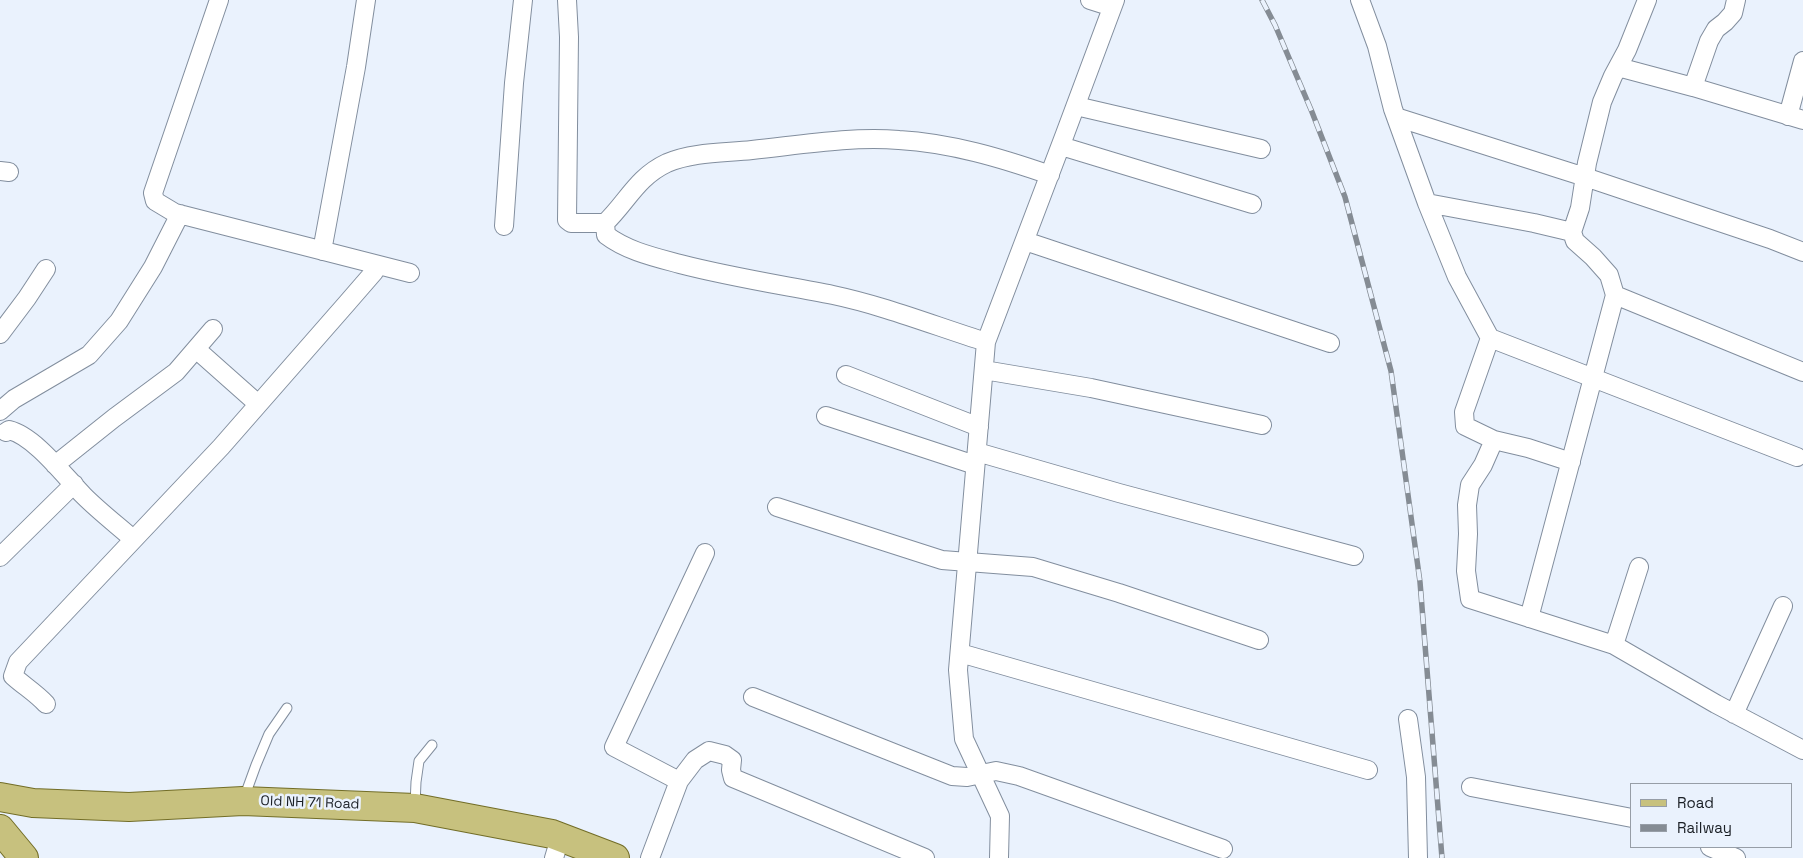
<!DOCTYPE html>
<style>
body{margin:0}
#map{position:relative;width:1803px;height:858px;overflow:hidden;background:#eaf2fd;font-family:"Space Grotesk",sans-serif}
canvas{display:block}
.legend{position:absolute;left:1630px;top:783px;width:162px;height:65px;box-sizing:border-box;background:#eaf2fd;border:1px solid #979ea7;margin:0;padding:6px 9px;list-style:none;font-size:15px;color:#1a1f25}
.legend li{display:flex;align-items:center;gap:10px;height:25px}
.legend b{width:25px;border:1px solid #979ea7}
</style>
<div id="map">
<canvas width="1803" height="858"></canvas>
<ul class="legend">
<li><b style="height:6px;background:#c7c17e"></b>Road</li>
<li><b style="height:6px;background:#858c94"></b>Railway</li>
</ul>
</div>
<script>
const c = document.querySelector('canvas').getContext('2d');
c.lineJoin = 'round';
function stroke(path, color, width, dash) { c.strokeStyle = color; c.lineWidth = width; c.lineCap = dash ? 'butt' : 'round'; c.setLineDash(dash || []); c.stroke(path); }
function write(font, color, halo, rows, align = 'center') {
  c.font = font + ' "Space Grotesk",sans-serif'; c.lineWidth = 5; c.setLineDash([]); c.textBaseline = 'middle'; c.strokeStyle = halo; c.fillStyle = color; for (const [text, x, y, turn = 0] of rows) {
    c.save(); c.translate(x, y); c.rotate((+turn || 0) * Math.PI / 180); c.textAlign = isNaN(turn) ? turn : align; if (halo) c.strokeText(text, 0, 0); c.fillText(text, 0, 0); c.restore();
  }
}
const service = new Path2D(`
 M244,798L256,765L269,734L287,708
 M415,805L416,782L419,761L432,745`);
const minor = new Path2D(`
 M219,0L153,193L155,201L175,213L410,273
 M567,0L569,37L567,220L571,223H605C627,202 637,177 667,163C693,152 724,153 752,150C800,145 851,136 899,140C951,143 1001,158 1050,175
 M1090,0L1112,7
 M1360,0L1377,46L1393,109L1427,203L1457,277L1490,338L1797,457
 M1618,67L1693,87L1803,120
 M1693,87L1709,41L1716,29L1725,22L1733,13L1736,0
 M1076,106L1261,149
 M1788,116L1803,61
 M1396,117L1585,177L1770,239L1803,252
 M1061,146L1252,204
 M0,171L9,172
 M1427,203L1534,223L1572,232
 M605,223L606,235C627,251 654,257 680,264C730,277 782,285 833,295C885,306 935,326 986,342
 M504,226L514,83L523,0
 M1025,241L1330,343
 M322,251L356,67L366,0
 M1615,295L1803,372
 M0,334L27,298L46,269
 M1490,338L1464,412L1465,426L1494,440L1528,448L1571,462
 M196,349L258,404
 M984,370L1091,388L1262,425
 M846,375L979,427
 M0,411L14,399L89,355L119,321L153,267L180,214
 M826,416L975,465
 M6,432L9,430C35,436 66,478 84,496C99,511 117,525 133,539
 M1494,440L1483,465L1470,485L1467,505L1468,534L1466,571L1470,599L1614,645L1716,704L1803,750
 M977,452L1119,493L1354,556
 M55,465L114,418L176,372L213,329
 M777,507L942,560L1033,567L1119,593L1259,640
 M0,557L74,484
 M1529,618L1615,295L1609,275L1593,257L1575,241L1572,232L1580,208L1587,163L1602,102L1613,76L1627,50L1647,0
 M1614,645L1639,567
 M960,653L1368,770
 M753,697L952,776L967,777L996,771L1019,776L1223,849
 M46,704C36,693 24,686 13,676L18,662L221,447L348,302L374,272L377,265
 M1734,714L1783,606
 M1408,719L1416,777L1418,858
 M679,781L614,747L705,553
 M1471,787L1632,818
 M1710,847L1736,858
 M554,858L560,838
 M650,858L679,781L695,760L709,751L725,755L732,760L731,770L733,778L925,858
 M999,858L1000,816L964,739L958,670L986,342L1065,134L1115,0`);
const primary = new Path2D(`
 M0,797L33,803L129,807L243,801L415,808L552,834L615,858
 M0,829L24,858`);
const rail = new Path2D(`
 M1262,0L1275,25L1312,112L1345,197L1391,371L1420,582L1442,858`);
const streetNames = [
 ["Old NH 71 Road",310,803,2]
];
stroke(service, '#828e9e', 11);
stroke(minor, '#828e9e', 20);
stroke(primary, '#726d27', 30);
stroke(service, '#fff', 9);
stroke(minor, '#fff', 18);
stroke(primary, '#c7c17e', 28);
stroke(rail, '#858c94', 5.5);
stroke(rail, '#eaf2fd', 4, [11]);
write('14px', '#1a1f25', '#eaf2fd', streetNames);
</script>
